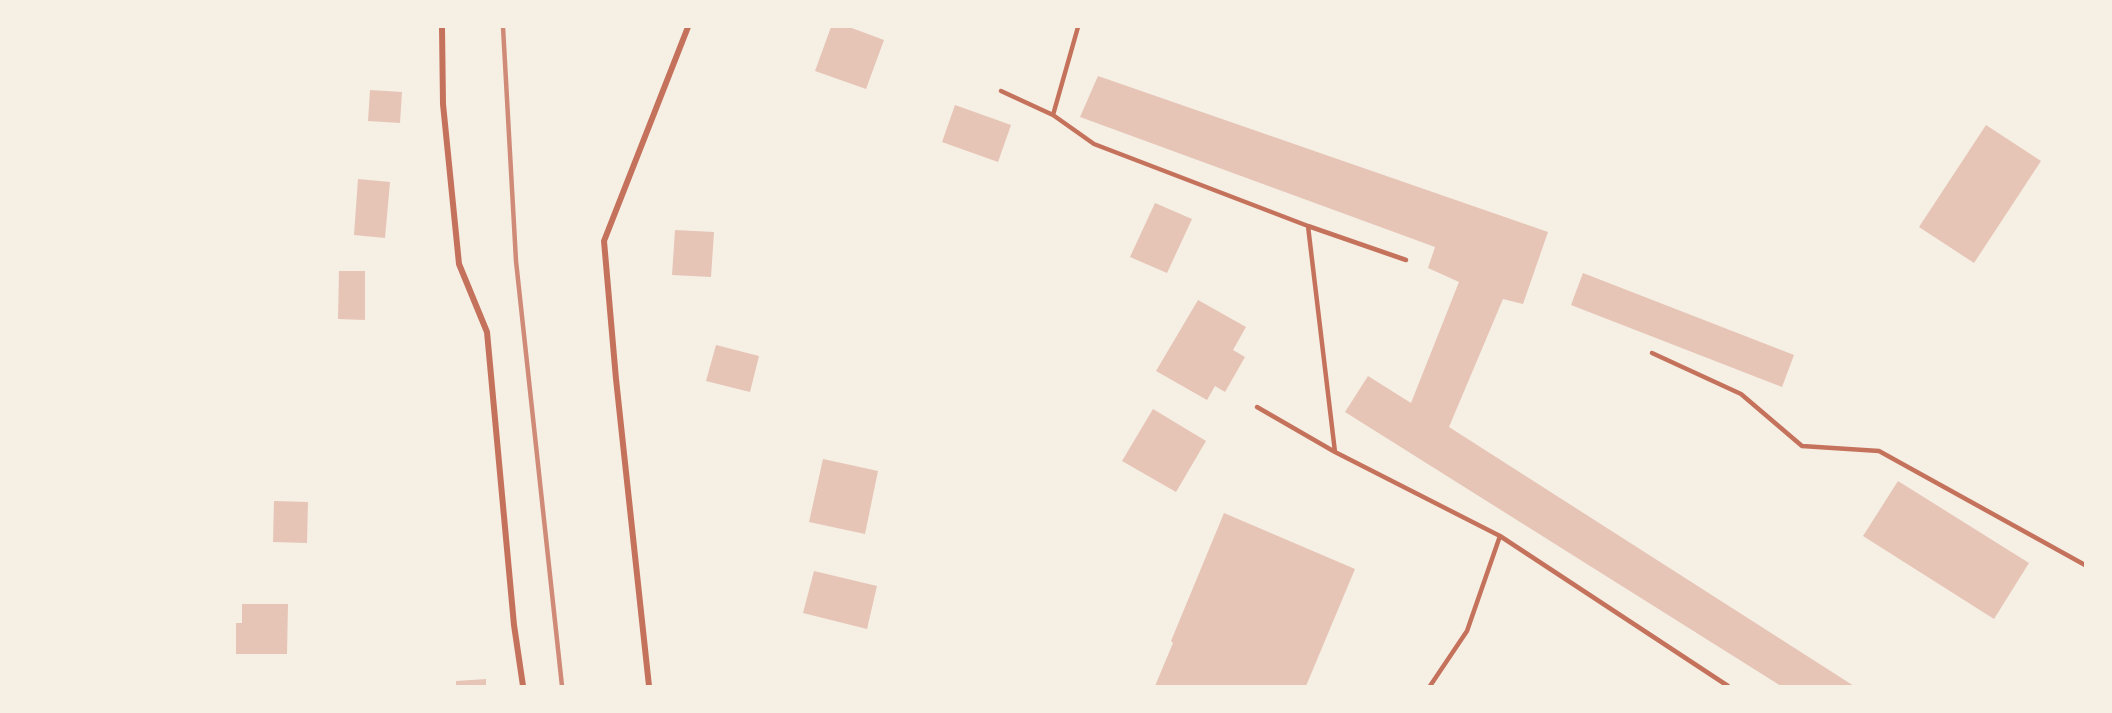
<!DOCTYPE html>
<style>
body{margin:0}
#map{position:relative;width:2112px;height:713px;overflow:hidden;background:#f6efe4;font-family:"Work Sans",sans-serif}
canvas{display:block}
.frame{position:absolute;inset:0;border:28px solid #f6efe4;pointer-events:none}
</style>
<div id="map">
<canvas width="2112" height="713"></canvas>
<div class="frame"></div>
</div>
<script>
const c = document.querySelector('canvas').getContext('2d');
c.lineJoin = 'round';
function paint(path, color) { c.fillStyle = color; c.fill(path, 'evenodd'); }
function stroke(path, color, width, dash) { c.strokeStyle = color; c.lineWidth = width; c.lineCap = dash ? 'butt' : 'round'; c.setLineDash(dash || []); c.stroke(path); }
const building = new Path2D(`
 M831,27H849L884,40L866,89L815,71Z
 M1098,76L1548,232L1523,304L1503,299L1449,427L1854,686H1781L1345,412L1368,376L1411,403L1459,282L1428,268L1435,247L1080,117Z
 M370,90L402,92L400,123L368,121Z
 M955,105L1011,125L998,162L942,142Z
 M1986,125L2041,161L1974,263L1919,227Z
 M358,179L390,182L385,238L354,235Z
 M1155,203L1192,219L1167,273L1130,257Z
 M675,230L714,232L711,277L672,275Z
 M339,271H365V320L338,319Z
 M1583,273L1794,355L1782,387L1571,305Z
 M1198,300L1246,327L1233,350L1245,357L1225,392L1215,386L1207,400L1156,371Z
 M716,345L759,356L750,392L706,381Z
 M1153,409L1206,441L1176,492L1122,461Z
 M823,459L878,471L865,534L809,522Z
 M1898,481L2029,563L1994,619L1863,536Z
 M274,501L308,502L307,543L273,542Z
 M1224,513L1355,569L1306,686H1155L1173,643L1171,641Z
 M814,571L877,586L867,629L803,613Z
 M242,604H288L287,654H236V623H242Z
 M486,679V686H456V681Z`);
const service = new Path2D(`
 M1001,91L1053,115L1094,144L1308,226L1406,260
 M1053,115L1078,27
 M1308,226L1335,452
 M1652,353L1741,394L1802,446L1879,451L2085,565
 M1257,407L1335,452L1500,536L1728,686
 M1430,686L1467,631L1500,536`);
const minor = new Path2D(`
 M442,27L443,104L459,264L487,332L514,625L523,686
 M649,686L616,379L604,241L688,27`);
const rail = new Path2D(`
 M503,27L516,261L562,686`);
paint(building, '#e6c5b7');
stroke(service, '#c5725c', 4.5);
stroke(minor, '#c5725c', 6);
stroke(rail, '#cf8b77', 4.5);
</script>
